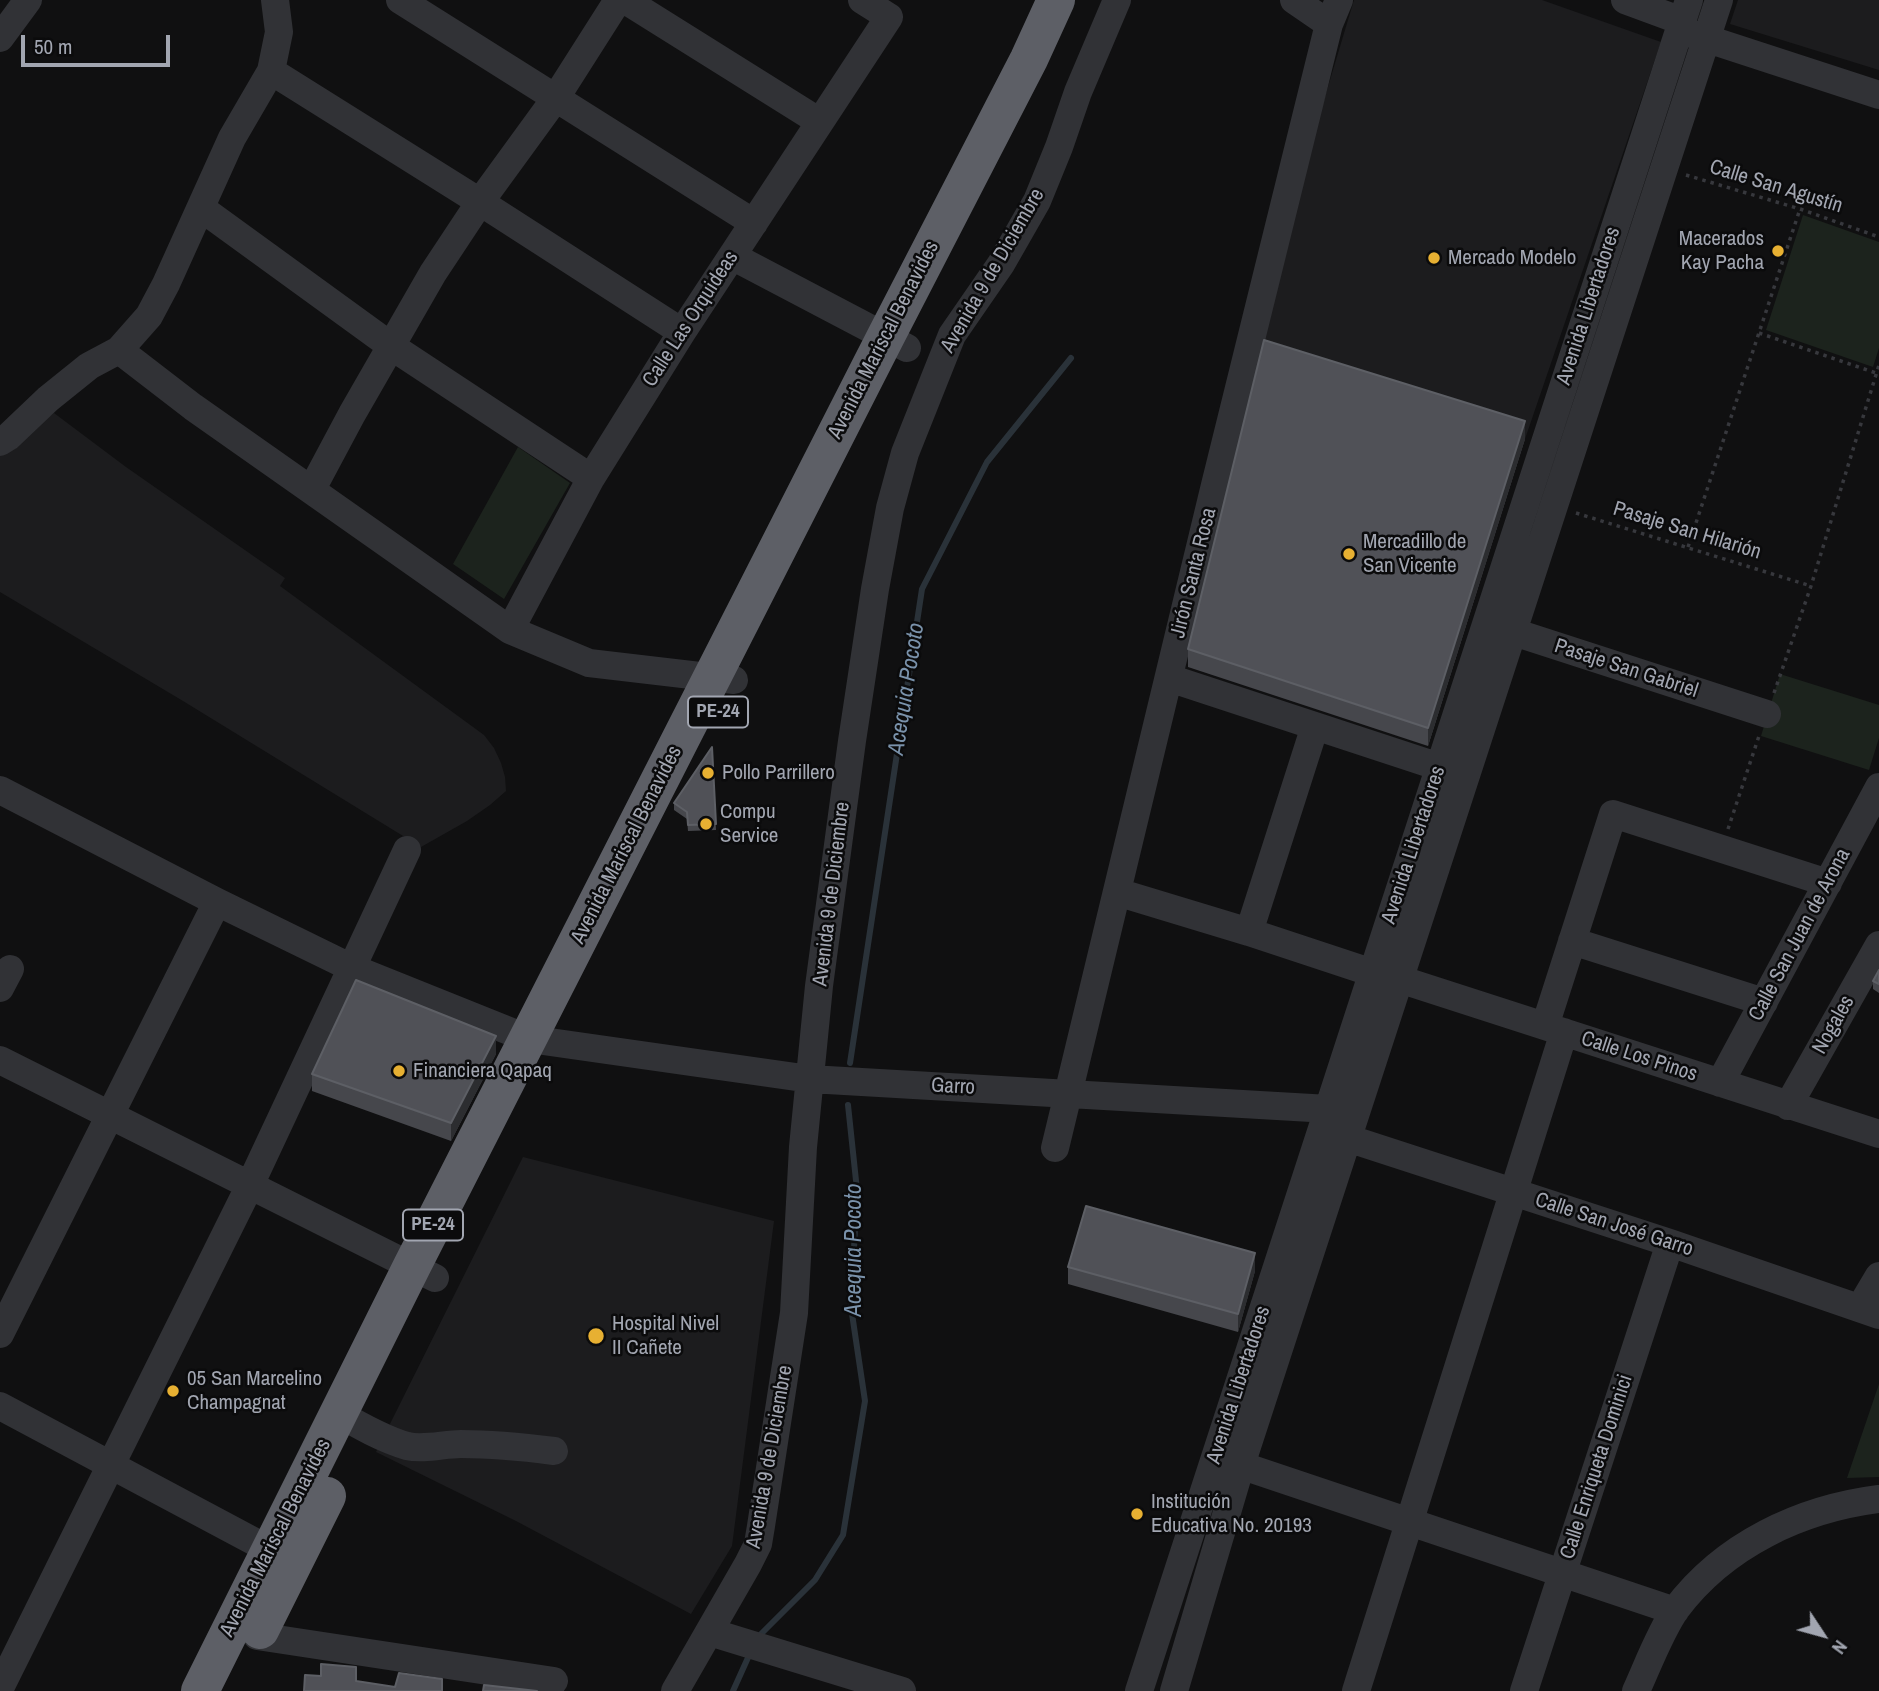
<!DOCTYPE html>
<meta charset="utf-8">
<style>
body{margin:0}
#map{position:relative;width:1879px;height:1691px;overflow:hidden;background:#101011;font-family:"Archivo Narrow",sans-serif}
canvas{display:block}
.north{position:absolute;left:1788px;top:1600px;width:70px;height:70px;-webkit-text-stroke:5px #0b0b0c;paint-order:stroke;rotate:126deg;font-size:19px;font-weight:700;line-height:28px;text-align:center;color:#a2a6b1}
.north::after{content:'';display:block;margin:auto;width:24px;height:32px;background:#a2a6b1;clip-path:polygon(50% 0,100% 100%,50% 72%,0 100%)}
.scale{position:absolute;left:21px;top:35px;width:149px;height:32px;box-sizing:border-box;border:4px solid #a2a6b1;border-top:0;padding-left:9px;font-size:21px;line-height:24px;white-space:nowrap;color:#a2a6b1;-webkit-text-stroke:5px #0b0b0c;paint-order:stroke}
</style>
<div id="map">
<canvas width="1879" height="1691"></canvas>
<div class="north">N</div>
<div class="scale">50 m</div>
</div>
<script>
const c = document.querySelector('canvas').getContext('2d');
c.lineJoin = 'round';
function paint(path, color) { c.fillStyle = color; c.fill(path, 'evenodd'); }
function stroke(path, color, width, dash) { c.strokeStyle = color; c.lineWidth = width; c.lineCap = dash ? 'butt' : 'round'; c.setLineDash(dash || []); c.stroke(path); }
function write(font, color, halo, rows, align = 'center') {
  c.font = font + ' "Archivo Narrow",sans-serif'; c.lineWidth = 5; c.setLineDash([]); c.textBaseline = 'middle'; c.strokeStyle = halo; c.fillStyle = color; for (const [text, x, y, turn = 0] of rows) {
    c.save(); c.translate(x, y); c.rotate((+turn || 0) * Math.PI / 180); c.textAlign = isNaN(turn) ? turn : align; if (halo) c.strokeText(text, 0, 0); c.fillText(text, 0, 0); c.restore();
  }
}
const built = new Path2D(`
 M1354,0H1542L1661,42L1525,439L1257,356L1306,160Z
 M1738,0H1879V70L1730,24Z
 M54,413L126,467L285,578L280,586L484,735L494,748L501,763L505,777L506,791L490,805L467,821L421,847L183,701L0,592V449Z
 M523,1157L774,1221L732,1546L691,1614L516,1521L376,1452Z`);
const green = new Path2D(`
 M1803,215L1879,242V348L1873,367L1766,330Z
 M518,447L570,483L504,599L453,564Z
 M1780,674L1879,705V738L1869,770L1761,736Z
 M1879,1384V1477L1847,1478Z`);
const stream = new Path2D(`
 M850,1063L922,589L987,462L1071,358
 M757,1638L815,1580L843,1535L865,1401L851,1307L857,1190L848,1105
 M733,1691L751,1651`);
const path = new Path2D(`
 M1686,175L1800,209L1879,237
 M1759,333L1879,374
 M1576,513L1811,586
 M1688,547L1800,209
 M1774,693L1811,586L1879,365
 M1728,829L1759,736`);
const minor = new Path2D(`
 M400,0L754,223
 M625,0L820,122
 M1294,0L1329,24
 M1625,0L1682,21
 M1689,33L1879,95
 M0,38L28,0
 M271,71L480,202L682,332
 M201,208L391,346L591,478
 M732,256L907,348
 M119,350L193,407L510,630L589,663L734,680
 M0,442L8,437L48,399L89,366L119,350L149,316L166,284L232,138L271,71L279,32L275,0
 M312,489L352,414L433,273L480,202L555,99L618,0
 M1495,626L1767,714
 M510,630L591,478L682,332L889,17L862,0
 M1169,678L1455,772
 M0,790L217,902L352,968L529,1039L810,1079L1329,1109L1346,1113
 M1117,892L1249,932L1373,973L1399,979L1879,1134
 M1249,932L1315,726
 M1572,941L1764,1002
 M0,988L10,969
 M1545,1026L1613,814L1828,883
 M0,1060L435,1278
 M1720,1083L1879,787
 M1788,1106L1879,945
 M1347,1138L1670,1243L1879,1315
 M1055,1148L1215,485L1329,24L1339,0
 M1860,1308L1879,1276
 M0,1334L217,902
 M0,1406L285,1558
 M338,1413C360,1426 383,1439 407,1446C424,1450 444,1444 461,1444C492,1444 523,1447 554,1451
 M1225,1460L1675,1611
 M710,1632L902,1691
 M257,1636L554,1681
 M0,1688L250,1185L407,850
 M675,1691L748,1564L758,1544L761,1526L794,1313L803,1147L819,986L852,741L875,589L890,508L905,453L952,335L1001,264L1037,201L1059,147L1078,92L1117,0
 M1139,1691L1689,0
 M1174,1691L1241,1465L1719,0
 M1356,1691L1564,1032
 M1524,1691L1670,1243
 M1636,1691C1647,1667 1661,1630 1676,1609C1724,1545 1800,1509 1879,1499`);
const highway = new Path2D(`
 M260,1630L327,1496
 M200,1691L412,1266L885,338L1029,59L1056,0`);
const wall = new Path2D(`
 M1525,439L1428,746L1188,667V649Z
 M712,747L716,830L688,831L687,819L674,810V803Z
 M1879,970V993L1873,989V981Z
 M496,1054L451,1141L312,1091V1074Z
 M1068,1267L1255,1271L1238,1332L1068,1284Z`);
const shadedWall = new Path2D(`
 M1525,421V439L1428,746V728Z
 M496,1036V1054L451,1141V1123Z
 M1255,1253V1271L1238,1332V1314Z`);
const building = new Path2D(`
 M1264,340L1525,421L1428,728L1188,649Z
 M712,747L716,824L688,825L687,812L674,803Z
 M1879,970V984L1873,981Z
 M356,980L496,1036L451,1123L312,1074Z
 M1086,1206L1255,1253L1238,1314L1068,1267Z
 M321,1664L356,1667V1681L395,1687L399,1673L442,1679V1691H304L305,1675L321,1676Z
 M484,1685L537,1691H483Z`);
const markers = [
 [1778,251,7,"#e7b032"],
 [1434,258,7,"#e7b032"],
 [1349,554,7,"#e7b032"],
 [708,773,7,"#e7b032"],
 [706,824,7,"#e7b032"],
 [399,1071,7,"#e7b032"],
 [596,1336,9,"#e7b032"],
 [173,1391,7,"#e7b032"],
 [1137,1514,7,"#e7b032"]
];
const shields = [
 [718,712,60],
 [433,1225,60]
];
const shieldNames = [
 ["PE-24",718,712],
 ["PE-24",433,1225]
];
const streetNames = [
 ["Calle San Agustín",1776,187,17],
 ["Avenida 9 de Diciembre",993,271,-60],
 ["Avenida Libertadores",1589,306,-72],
 ["Calle Las Orquideas",691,319,-57],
 ["Avenida Mariscal Benavides",884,340,-63],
 ["Pasaje San Hilarión",1687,531,17],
 ["Jirón Santa Rosa",1194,573,-76],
 ["Pasaje San Gabriel",1626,669,18],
 ["Avenida Mariscal Benavides",627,845,-63],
 ["Avenida Libertadores",1414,845,-72],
 ["Avenida 9 de Diciembre",832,894,-83],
 ["Calle San Juan de Arona",1800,935,-62],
 ["Nogales",1834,1025,-61],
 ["Calle Los Pinos",1639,1057,18],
 ["Garro",953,1087,3],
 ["Calle San José Garro",1614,1225,18],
 ["Avenida Libertadores",1239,1385,-72],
 ["Avenida 9 de Diciembre",770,1457,-80],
 ["Calle Enriqueta Dominici",1597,1467,-72],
 ["Avenida Mariscal Benavides",276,1538,-63]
];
const poiNames = [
 ["Macerados",1764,239,"right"],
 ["Kay Pacha",1764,263,"right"],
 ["Mercado Modelo",1448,258],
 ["Mercadillo de",1363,542],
 ["San Vicente",1363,566],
 ["Pollo Parrillero",722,773],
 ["Compu",720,812],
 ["Service",720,836],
 ["Financiera Qapaq",413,1071],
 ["Hospital Nivel",612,1324],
 ["II Cañete",612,1348],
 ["05 San Marcelino",187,1379],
 ["Champagnat",187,1403],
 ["Institución",1151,1502],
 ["Educativa No. 20193",1151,1526]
];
const waterNames = [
 ["Acequia Pocoto",907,689,-81],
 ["Acequia Pocoto",855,1250,-90]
];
paint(built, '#1c1c1e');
paint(green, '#1c231d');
stroke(stream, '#2a3239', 6);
stroke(path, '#37383d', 3.5, [3.5, 5]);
stroke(minor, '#313236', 28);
stroke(highway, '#5d5f66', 38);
paint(wall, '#46474c');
paint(shadedWall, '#2c2d30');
paint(building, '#505157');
stroke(building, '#5d5f65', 2);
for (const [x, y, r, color] of markers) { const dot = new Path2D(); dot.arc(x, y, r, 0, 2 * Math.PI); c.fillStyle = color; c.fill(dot); stroke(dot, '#0b0b0c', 2.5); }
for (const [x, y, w] of shields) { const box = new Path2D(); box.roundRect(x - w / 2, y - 15.5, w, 31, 5); c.fillStyle = '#0b0b0c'; c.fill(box); stroke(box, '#a2a6b1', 2); }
write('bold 19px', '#a2a6b1', null, shieldNames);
write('21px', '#a2a6b1', '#0b0b0c', streetNames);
write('21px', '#a2a6b1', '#0b0b0c', poiNames, 'left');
write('italic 23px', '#7a92ab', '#0b0b0c', waterNames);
</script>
